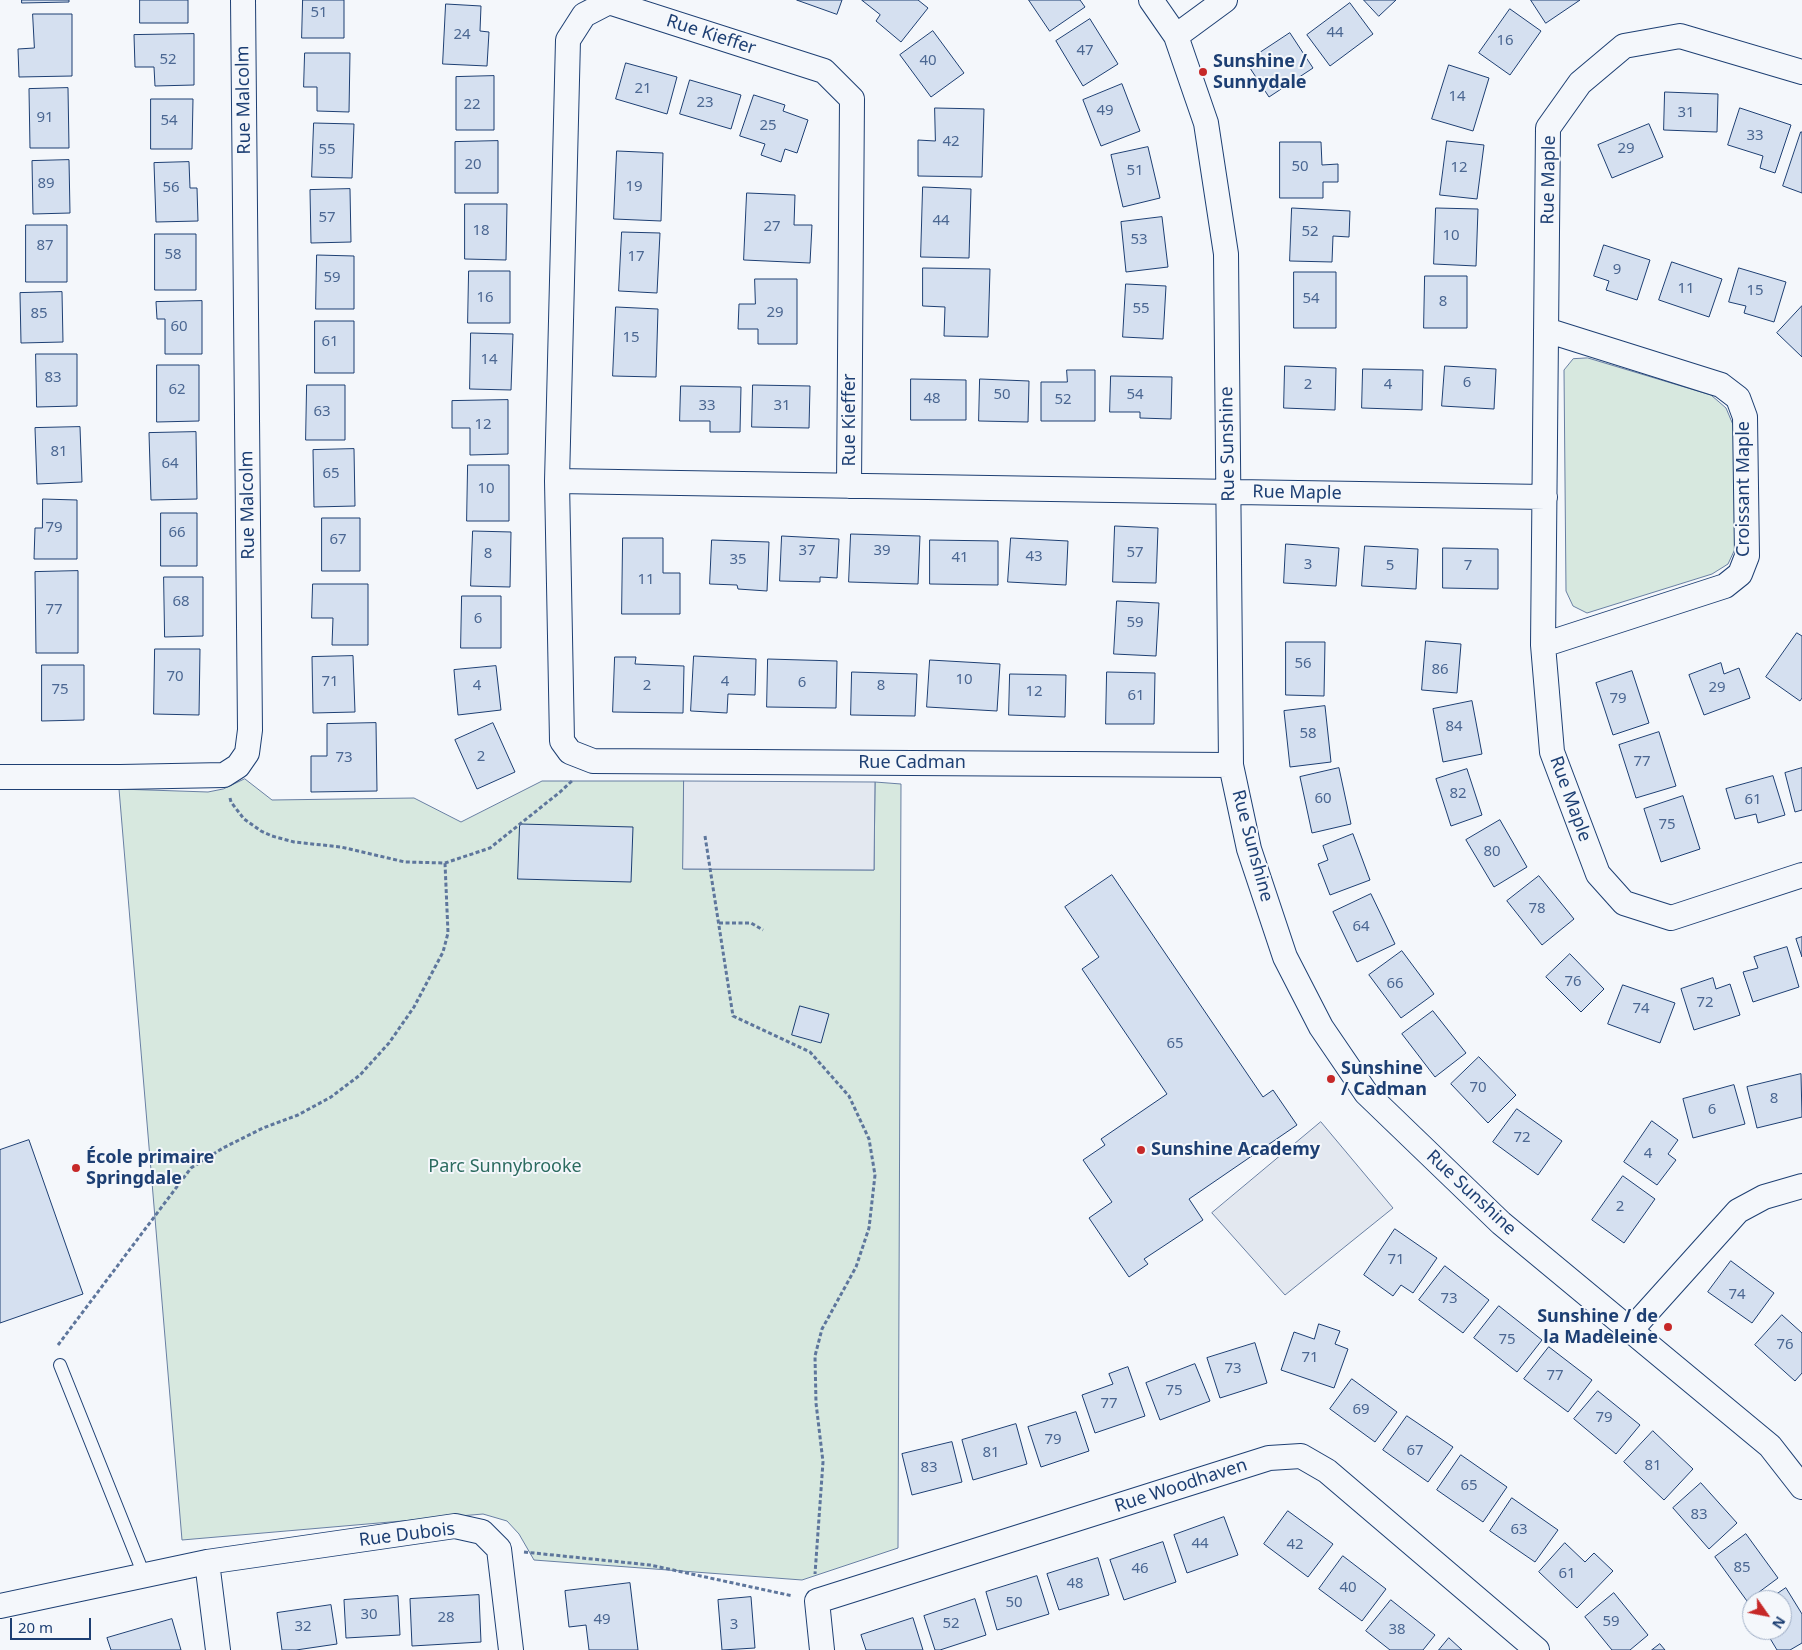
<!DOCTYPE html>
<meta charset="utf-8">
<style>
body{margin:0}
#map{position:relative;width:1802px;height:1650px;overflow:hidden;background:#f4f7fb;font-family:"Noto Sans",sans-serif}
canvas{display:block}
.north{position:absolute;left:1742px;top:1590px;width:50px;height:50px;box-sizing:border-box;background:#f4f7fb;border:1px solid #9eadc5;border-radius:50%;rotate:123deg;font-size:14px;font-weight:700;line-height:20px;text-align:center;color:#1d3f73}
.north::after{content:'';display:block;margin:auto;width:18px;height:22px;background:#c62828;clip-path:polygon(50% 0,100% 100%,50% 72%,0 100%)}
.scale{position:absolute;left:10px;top:1618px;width:81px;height:22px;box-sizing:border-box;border:2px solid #1d3f73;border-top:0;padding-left:6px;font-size:15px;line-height:18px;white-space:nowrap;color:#1d3f73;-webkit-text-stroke:4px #f4f7fb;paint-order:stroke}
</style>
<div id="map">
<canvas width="1802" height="1650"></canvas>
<div class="north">N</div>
<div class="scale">20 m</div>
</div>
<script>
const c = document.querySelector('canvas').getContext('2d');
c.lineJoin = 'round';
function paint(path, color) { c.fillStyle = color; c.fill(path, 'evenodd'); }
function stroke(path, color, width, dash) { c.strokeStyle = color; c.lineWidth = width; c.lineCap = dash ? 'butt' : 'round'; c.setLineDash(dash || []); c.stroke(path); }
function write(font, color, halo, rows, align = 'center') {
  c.font = font + ' "Noto Sans",sans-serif'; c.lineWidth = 4; c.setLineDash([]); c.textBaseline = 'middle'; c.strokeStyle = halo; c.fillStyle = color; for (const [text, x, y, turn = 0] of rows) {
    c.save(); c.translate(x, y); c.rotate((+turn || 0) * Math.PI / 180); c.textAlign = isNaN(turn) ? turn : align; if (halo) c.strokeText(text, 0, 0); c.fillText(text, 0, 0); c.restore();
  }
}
const green = new Path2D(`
 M1588,358L1711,395L1726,408L1734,427L1735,549L1728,564L1712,574L1587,613L1573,606L1566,591L1564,370L1573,359Z
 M245,779L272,800L414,798L461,822L542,781H684V869L874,870L875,782L901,784L898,1548L802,1580L534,1560L519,1534L507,1521L483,1514L182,1540L119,789L208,792L223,789Z`);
const parking = new Path2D(`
 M684,781L875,782L874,870L683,869Z
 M1321,1122L1393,1208L1285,1295L1212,1213Z`);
const building = new Path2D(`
 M22,0H69V2L22,3Z
 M140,0H188V23H140Z
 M303,0H344V38H302Z
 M797,0H842L837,14Z
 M862,0H918L928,8L901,42L876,21L880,15Z
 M1029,0H1080L1085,7L1050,31Z
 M1364,0H1396L1379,16Z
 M1531,0H1580L1546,23Z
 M1350,3L1373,34L1330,66L1307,35Z
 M446,4L481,6L480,31L489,32L487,66L443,64Z
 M1510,9L1541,31L1510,75L1479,53Z
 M33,14H72V76L19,77L18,49L34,48Z
 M1090,19L1118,64L1083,86L1056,41Z
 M933,31L964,73L931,97L900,55Z
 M1290,33L1313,68L1269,97L1246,62Z
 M194,34V85L155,86L154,67H135L134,35Z
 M305,53H350L349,112L317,111V87H304Z
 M626,63L677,77L667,114L616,99Z
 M1449,65L1489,78L1473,131L1432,119Z
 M494,76V130H456V77Z
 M690,80L741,95L731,129L680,114Z
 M1122,84L1140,131L1101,146L1083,100Z
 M68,88L69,148H30L29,89Z
 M1665,92L1718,94L1717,132L1664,130Z
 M754,95L785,105L783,111L808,120L797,153L785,149L781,162L761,155L765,144L740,136Z
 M151,99H193L192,149H151Z
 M935,108L984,109L982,177L918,176V140L935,141Z
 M1740,108L1791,125L1775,173L1760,168L1763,156L1728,145Z
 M314,123L354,124L352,178L312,177Z
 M1649,124L1663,157L1612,178L1598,145Z
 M1801,132H1802V193L1783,186Z
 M498,141V193H455V142Z
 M1447,141L1484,145L1477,199L1440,195Z
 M1280,142H1321L1322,165L1338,164V182H1323V198H1280Z
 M1148,147L1160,198L1123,207L1111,155Z
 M617,151L663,153L661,221L614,219Z
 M69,160L70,213L33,214L32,161Z
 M189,162L190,188H197L198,221L156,222L154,163Z
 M923,187L971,189L969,258L921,257Z
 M350,189L351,242L311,243L310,190Z
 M747,193L795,195L794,225H812L810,263L744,260Z
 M465,204H507L506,260L465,259Z
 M1292,208L1350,211L1349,237L1333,236L1332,262L1290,261Z
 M1436,208L1478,209L1476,266L1434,264Z
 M1162,217L1168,267L1126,272L1121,222Z
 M26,225H67V282H26Z
 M622,232L660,233L657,293L619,291Z
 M155,234H196V290H155Z
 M1604,245L1650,260L1637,300L1606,290L1609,281L1594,276Z
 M317,255L354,256V309H316Z
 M1672,262L1722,279L1709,317L1659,300Z
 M923,268L990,269L988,337L944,336L945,307L923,306Z
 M1739,268L1786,282L1774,322L1744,313L1746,306L1729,302Z
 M469,271H510V323H468Z
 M1294,272H1336V328H1294Z
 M1425,276H1467V328H1424Z
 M755,279H797V344H758V329H738L739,304H755Z
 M1126,284L1166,286L1163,339L1123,337Z
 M62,292L63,342L21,343L20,293Z
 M202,301V354H165V319H157L156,302Z
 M1802,306V357L1777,333Z
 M616,307L658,309L656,377L613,376Z
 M315,321H354V373H315Z
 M471,333L513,334L511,390L470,389Z
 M36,354H77V406L37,407Z
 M157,365H199V421L157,422Z
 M1285,366L1336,368L1335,410L1284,408Z
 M1445,366L1496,369L1494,409L1442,406Z
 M1363,369L1423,370L1422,410L1362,408Z
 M1067,370H1095V421H1041V382H1067Z
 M1111,376L1172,377L1171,419L1140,418V412H1110Z
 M911,379L966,380V420H911Z
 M980,379L1029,381L1028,422L979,421Z
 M307,385H345V440H306Z
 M753,385L810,386L809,428L752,427Z
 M681,386L741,387L740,432H710V421H680Z
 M508,400V454L470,455V428H452V401Z
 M80,427L82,482L37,484L35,428Z
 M196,432L197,499L151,500L149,433Z
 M354,449L355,506L314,507L313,450Z
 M468,465H509V521H467Z
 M43,499L77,500V559H34L35,528H42Z
 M161,513H197V566H161Z
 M322,518H360V571H322Z
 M1115,526L1158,528L1156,583L1113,582Z
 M473,531L511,532L510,587L471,586Z
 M851,534L920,536L918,584L849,582Z
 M782,536L839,539L837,578L820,577V582L780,581Z
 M623,538H663V573H680V614H622Z
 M1011,538L1068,541L1066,585L1008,582Z
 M712,540L769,542L767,591L738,589L737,585L710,584Z
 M930,540L998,541V585L930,584Z
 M1286,544L1339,548L1336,586L1284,583Z
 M1365,546L1418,549L1416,589L1362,586Z
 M1443,548L1498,549V589L1443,588Z
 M78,571V653H36L35,572Z
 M164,577H203V636L165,637Z
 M313,584H368V645H332L333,618H312Z
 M462,596H501V648H461Z
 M1117,601L1159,603L1156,656L1114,654Z
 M1797,633L1802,636V698L1800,701L1766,677Z
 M1426,641L1461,644L1457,693L1422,690Z
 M1286,642H1325L1324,696L1286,695Z
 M155,649H200L199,715L154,714Z
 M353,656L355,712L313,713L312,657Z
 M694,656L756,659L755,695L728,694L727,713L691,711Z
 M615,657H636L635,664L684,666L683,713L613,712Z
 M768,659L837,661L836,708L767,707Z
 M930,660L1000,664L997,711L927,707Z
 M1721,663L1724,674L1739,668L1750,698L1704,715L1689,675Z
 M42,665H84V720L42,721Z
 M496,666L501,710L458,715L454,670Z
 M1632,671L1649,723L1613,735L1596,683Z
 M852,672L917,674L915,716L851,715Z
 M1107,672L1155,673L1154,724H1106Z
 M1010,674L1066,675L1065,717L1009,715Z
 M1472,701L1482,754L1443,762L1433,709Z
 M1325,706L1331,762L1290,767L1284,711Z
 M376,723L377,791L311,792V756H327V724Z
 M493,723L515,772L477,789L455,740Z
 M1659,732L1676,786L1636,798L1619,745Z
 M1339,768L1351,824L1312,833L1300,777Z
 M1802,768V810L1795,812L1785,773Z
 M1467,769L1482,815L1451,826L1436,779Z
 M1773,776L1785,815L1758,823L1756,814L1735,819L1726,789Z
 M1683,796L1700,849L1661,862L1644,809Z
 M1500,820L1527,867L1494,887L1466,840Z
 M520,824L633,827L631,882L518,879Z
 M1353,834L1370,880L1330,895L1318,864L1328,860L1323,846Z
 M1112,875L1263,1097L1273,1090L1297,1125L1189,1199L1203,1220L1144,1259L1148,1264L1129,1277L1089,1218L1112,1202L1083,1160L1105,1145L1101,1139L1167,1094L1082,969L1099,957L1065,907Z
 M1539,876L1574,919L1542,945L1507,901Z
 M1371,894L1395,944L1357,962L1333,912Z
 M1802,937V957L1796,939Z
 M1787,947L1799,987L1753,1002L1743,972L1758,968L1754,957Z
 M1402,951L1434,994L1401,1018L1369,975Z
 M1570,954L1604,989L1581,1012L1546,977Z
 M1713,978L1716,989L1730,984L1740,1015L1694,1030L1681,989Z
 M1623,985L1675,1003L1660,1043L1608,1024Z
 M800,1006L829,1014L821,1043L792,1035Z
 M1433,1011L1466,1053L1435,1077L1402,1034Z
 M1479,1057L1516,1095L1488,1123L1451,1084Z
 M1801,1074L1802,1117L1757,1128L1747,1087Z
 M1734,1085L1745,1124L1693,1138L1683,1099Z
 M1517,1109L1562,1141L1538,1175L1493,1142Z
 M1652,1121L1678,1140L1668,1154L1676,1160L1657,1185L1624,1162Z
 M29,1140L83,1294L0,1323V1150Z
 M1623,1176L1655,1199L1624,1243L1592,1220Z
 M1395,1229L1437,1258L1413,1293L1401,1285L1393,1296L1364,1275Z
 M1731,1261L1774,1293L1752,1323L1708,1292Z
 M1445,1266L1489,1300L1463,1333L1419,1300Z
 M1499,1306L1542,1340L1517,1372L1474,1338Z
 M1782,1315L1802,1333V1373L1795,1381L1755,1345Z
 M1319,1324L1340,1331L1335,1344L1348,1349L1334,1388L1281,1370L1294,1332L1314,1339Z
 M1255,1343L1267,1383L1220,1398L1207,1358Z
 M1549,1347L1592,1380L1568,1412L1524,1379Z
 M1195,1364L1210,1401L1160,1420L1146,1383Z
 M1128,1367L1145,1416L1095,1433L1082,1395L1113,1384L1109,1374Z
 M1352,1379L1397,1412L1375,1442L1330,1409Z
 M1598,1391L1640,1425L1616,1454L1574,1419Z
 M1076,1412L1089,1451L1041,1467L1028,1427Z
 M1407,1416L1453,1447L1428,1482L1383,1450Z
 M1016,1424L1027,1464L973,1480L962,1440Z
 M1653,1431L1693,1469L1664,1500L1624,1462Z
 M952,1442L962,1482L912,1495L902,1454Z
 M1461,1455L1507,1487L1483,1522L1437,1490Z
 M1701,1483L1737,1523L1709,1549L1673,1508Z
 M1512,1498L1558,1530L1535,1562L1490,1531Z
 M1288,1511L1333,1544L1308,1577L1264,1544Z
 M1224,1517L1238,1555L1187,1573L1174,1535Z
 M1746,1534L1778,1578L1747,1601L1715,1557Z
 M1163,1542L1176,1582L1124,1600L1110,1560Z
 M1565,1543L1585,1562L1594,1553L1613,1571L1577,1608L1539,1572Z
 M1343,1556L1386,1589L1362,1621L1319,1589Z
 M1098,1558L1109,1595L1059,1610L1047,1574Z
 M1037,1576L1049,1614L997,1630L986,1592Z
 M630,1583L638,1650H589L586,1625L569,1627L565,1591Z
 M1786,1588L1802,1614V1643L1790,1650H1777L1765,1630H1782V1600H1768Z
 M1614,1593L1648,1635L1630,1650H1612L1585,1617Z
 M479,1595L481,1642L412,1646L410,1599Z
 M398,1596L400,1635L346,1638L344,1600Z
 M751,1597L755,1648L722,1650L718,1600Z
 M975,1599L986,1635L940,1650H935L924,1616Z
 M1391,1600L1435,1635L1423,1650H1390L1366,1631Z
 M331,1605L337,1644L296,1650H282L277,1613Z
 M913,1618L923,1650H866L861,1635Z
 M172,1619L181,1650H111L107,1638Z
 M1449,1638L1462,1650H1439Z
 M1660,1644L1665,1650H1652Z`);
const path = new Path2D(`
 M230,798L231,802L244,819L261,831L272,836L294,842L341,847L405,862L445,863L490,848L560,792L573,780
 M705,836L733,1016L810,1052L849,1096L869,1139L875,1175L869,1228L856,1267L822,1329L815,1356L816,1403L823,1462L815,1574
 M719,923H751L763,930
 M58,1345L191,1168L223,1148L263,1128L298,1115L331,1097L360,1075L389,1043L414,1007L443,952L448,933L445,863
 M524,1552L650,1565L793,1596`);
const lane = new Path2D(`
 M60,1365L144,1575`);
const street = new Path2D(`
 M1151,0L1176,36L1206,123L1226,254L1231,765L1249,849L1285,957L1321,1027L1366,1093L1501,1223L1770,1446L1802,1487
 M1176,36L1225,0
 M1802,72L1680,36L1624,46L1580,83L1548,128L1543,645L1552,752L1598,874L1624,903L1671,918L1802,875
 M557,481L1545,497
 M849,486L852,99L824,71L609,2L584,15L568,40L557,481L562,741L570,752L593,761L1231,765
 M1543,645L1725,586L1740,574L1747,556L1745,417L1738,398L1721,385L1546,330
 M0,777H120L224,775L238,766L247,753L250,730L243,0
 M1631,1330L1738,1211L1764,1197L1802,1186
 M207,1562L218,1650
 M0,1606L207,1562L455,1526L482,1532L499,1549L511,1650
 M822,1650L817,1601L1269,1458L1301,1456L1327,1471L1537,1650`);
const markers = [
 [1203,72,5,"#c62828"],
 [1331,1079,5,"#c62828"],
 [1141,1150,5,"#c62828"],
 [76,1168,5,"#c62828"],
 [1668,1327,5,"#c62828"]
];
const numberNames = [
 ["51",319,13],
 ["44",1335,33],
 ["24",462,35],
 ["16",1505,41],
 ["47",1085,51],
 ["52",168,60],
 ["40",928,61],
 ["21",643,89],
 ["14",1457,97],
 ["23",705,103],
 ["22",472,105],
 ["49",1105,111],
 ["31",1686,113],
 ["91",45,118],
 ["54",169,121],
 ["25",768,126],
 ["33",1755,136],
 ["42",951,142],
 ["29",1626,149],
 ["55",327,150],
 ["20",473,165],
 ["50",1300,167],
 ["12",1459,168],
 ["51",1135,171],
 ["89",46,184],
 ["19",634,187],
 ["56",171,188],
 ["57",327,218],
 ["44",941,221],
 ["27",772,227],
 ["18",481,231],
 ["52",1310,232],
 ["10",1451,236],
 ["53",1139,240],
 ["87",45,246],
 ["58",173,255],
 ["17",636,257],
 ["9",1617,270],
 ["59",332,278],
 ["11",1686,289],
 ["15",1755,291],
 ["16",485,298],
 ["54",1311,299],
 ["8",1443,302],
 ["55",1141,309],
 ["29",775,313],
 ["85",39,314],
 ["60",179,327],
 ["15",631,338],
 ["61",330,342],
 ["14",489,360],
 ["83",53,378],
 ["6",1467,383],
 ["2",1308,385],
 ["4",1388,385],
 ["62",177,390],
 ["50",1002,395],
 ["54",1135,395],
 ["48",932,399],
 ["52",1063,400],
 ["33",707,406],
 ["31",782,406],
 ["63",322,412],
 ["12",483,425],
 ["81",59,452],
 ["64",170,464],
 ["65",331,474],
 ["10",486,489],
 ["79",54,528],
 ["66",177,533],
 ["67",338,540],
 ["37",807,551],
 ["39",882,551],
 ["57",1135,553],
 ["8",488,554],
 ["43",1034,557],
 ["41",960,558],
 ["35",738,560],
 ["3",1308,565],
 ["5",1390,566],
 ["7",1468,566],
 ["11",646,580],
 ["68",181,602],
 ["77",54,610],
 ["6",478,619],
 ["59",1135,623],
 ["56",1303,664],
 ["86",1440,670],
 ["70",175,677],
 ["10",964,680],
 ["71",330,682],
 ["4",725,682],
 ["6",802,683],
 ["4",477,686],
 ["2",647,686],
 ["8",881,686],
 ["29",1717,688],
 ["75",60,690],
 ["12",1034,692],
 ["61",1136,696],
 ["79",1618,699],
 ["84",1454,727],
 ["58",1308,734],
 ["2",481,757],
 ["73",344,758],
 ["77",1642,762],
 ["82",1458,794],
 ["60",1323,799],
 ["61",1753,800],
 ["75",1667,825],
 ["80",1492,852],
 ["78",1537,909],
 ["64",1361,927],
 ["76",1573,982],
 ["66",1395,984],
 ["72",1705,1003],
 ["74",1641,1009],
 ["65",1175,1044],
 ["70",1478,1088],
 ["8",1774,1099],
 ["6",1712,1110],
 ["72",1522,1138],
 ["4",1648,1154],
 ["2",1620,1207],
 ["71",1396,1260],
 ["74",1737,1295],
 ["73",1449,1299],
 ["75",1507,1340],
 ["76",1785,1345],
 ["71",1310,1358],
 ["73",1233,1369],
 ["77",1555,1376],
 ["75",1174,1391],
 ["77",1109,1404],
 ["69",1361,1410],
 ["79",1604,1418],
 ["79",1053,1440],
 ["67",1415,1451],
 ["81",991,1453],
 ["81",1653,1466],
 ["83",929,1468],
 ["65",1469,1486],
 ["83",1699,1515],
 ["63",1519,1530],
 ["44",1200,1544],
 ["42",1295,1545],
 ["85",1742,1568],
 ["46",1140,1569],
 ["61",1567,1574],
 ["48",1075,1584],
 ["40",1348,1588],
 ["50",1014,1603],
 ["30",369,1615],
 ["28",446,1618],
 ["49",602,1620],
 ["59",1611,1622],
 ["52",951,1624],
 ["3",734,1625],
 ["32",303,1627],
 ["38",1397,1630]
];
const streetNames = [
 ["Rue Kieffer",711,35,18],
 ["Rue Malcolm",244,100,-91],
 ["Rue Maple",1549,180,-89],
 ["Rue Kieffer",850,420,-90],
 ["Rue Sunshine",1228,444,-91],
 ["Croissant Maple",1744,489,-90],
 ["Rue Maple",1297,493,1],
 ["Rue Malcolm",248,505,-91],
 ["Rue Cadman",912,763],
 ["Rue Maple",1570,799,70],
 ["Rue Sunshine",1252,846,75],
 ["Rue Sunshine",1471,1193,43],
 ["Rue Woodhaven",1181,1486,-18],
 ["Rue Dubois",407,1535,-7]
];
const poiNames = [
 ["Sunshine /",1213,62],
 ["Sunnydale",1213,83],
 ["Sunshine",1341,1069],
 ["/ Cadman",1341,1090],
 ["Sunshine Academy",1151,1150],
 ["École primaire",86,1158],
 ["Springdale",86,1179],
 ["Sunshine / de",1658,1317,"right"],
 ["la Madeleine",1658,1338,"right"]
];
const parkNames = [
 ["Parc Sunnybrooke",505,1167]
];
paint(green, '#d7e8df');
stroke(green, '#687fa3', 1);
paint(parking, '#e3e8f0');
stroke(parking, '#687fa3', 1);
paint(building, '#d5e0f0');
stroke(building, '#1d3f73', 1);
stroke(lane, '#1d3f73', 14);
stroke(street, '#1d3f73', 26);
stroke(path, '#5e769c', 3, [4, 2.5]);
stroke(lane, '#f4f7fb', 12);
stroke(street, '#f4f7fb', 24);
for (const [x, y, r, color] of markers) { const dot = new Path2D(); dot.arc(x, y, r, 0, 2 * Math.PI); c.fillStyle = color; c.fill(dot); stroke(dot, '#f4f7fb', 2); }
write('15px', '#4b6792', null, numberNames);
write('18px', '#1d3f73', '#f4f7fb', streetNames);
write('bold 18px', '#1d3f73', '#f4f7fb', poiNames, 'left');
write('18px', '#2c6c60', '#f4f7fb', parkNames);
</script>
